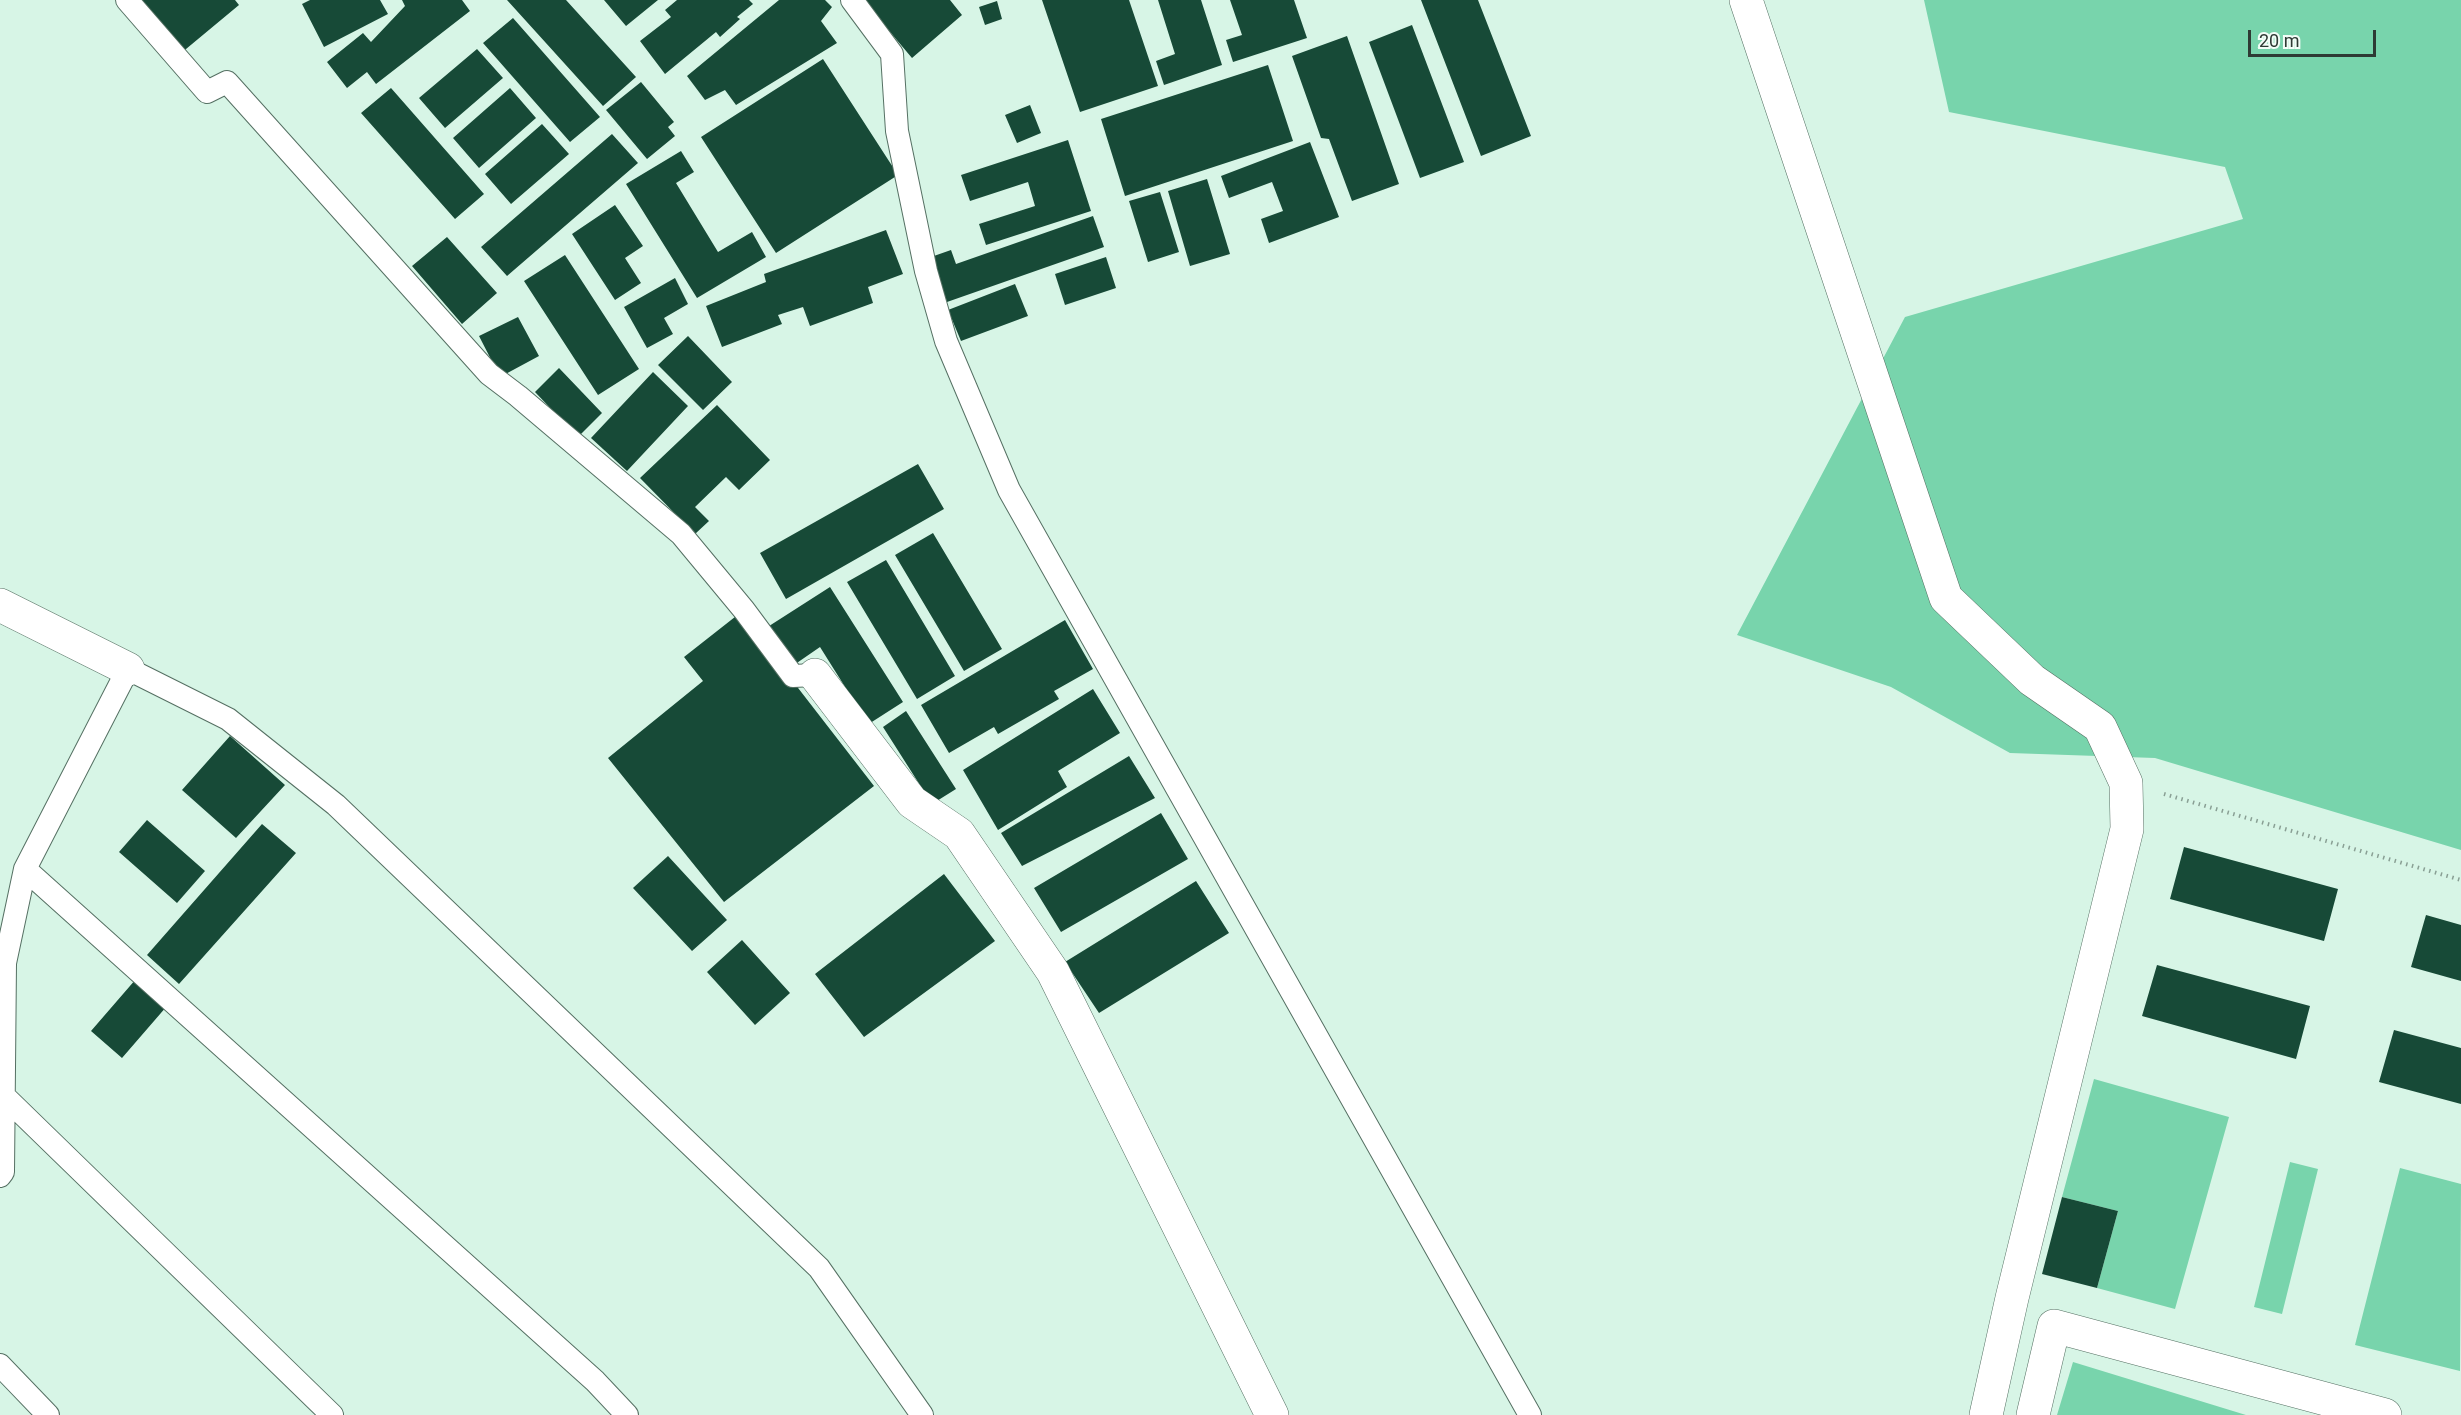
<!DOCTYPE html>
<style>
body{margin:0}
#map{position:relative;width:2461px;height:1415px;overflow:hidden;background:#d7f5e6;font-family:Roboto,sans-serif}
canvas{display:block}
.scale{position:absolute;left:2248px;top:30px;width:128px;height:27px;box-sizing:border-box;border:3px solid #2e3a34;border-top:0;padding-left:8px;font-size:18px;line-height:21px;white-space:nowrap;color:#2e3a34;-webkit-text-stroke:4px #f2fdf7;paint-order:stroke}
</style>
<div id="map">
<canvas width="2461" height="1415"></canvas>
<div class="scale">20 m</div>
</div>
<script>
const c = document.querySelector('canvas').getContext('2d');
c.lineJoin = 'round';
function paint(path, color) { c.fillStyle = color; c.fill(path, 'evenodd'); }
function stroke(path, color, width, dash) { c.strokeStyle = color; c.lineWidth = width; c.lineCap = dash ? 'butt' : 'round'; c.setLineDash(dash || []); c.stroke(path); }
const green = new Path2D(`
 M1924,0H2461V850L2155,758L2010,753L1891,687L1737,635L1905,317L2243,219L2225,167L1949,112Z
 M2094,1079L2229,1117L2175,1309L2097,1288L2118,1211L2062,1197Z
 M2290,1162L2318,1169L2282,1314L2254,1307Z
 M2400,1168L2461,1184L2460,1371L2355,1345Z
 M2073,1362L2246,1415H2057Z`);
const building = new Path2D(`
 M135,0H235L239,5L180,54Z
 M310,0H380L388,14L324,47L302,4Z
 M402,0H462L470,11L376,84L367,72L347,88L327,62L363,33L371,42L405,6Z
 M507,0H566L636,77L603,106Z
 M604,0H658L626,26Z
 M677,0H749L753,4L737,17L740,19L720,37L716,32L665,74L640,41L671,17L665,10Z
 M779,0H825L832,7L821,21L837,43L736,105L725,90L705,100L687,76Z
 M863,0H950L962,15L912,58Z
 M1042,0H1129L1158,86L1080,112Z
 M1158,0H1201L1222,65L1164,85L1156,61L1175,54Z
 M1230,0H1294L1307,38L1233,62L1226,40L1242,35Z
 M1421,0H1478L1531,136L1481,156Z
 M997,1L1002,19L985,25L979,7Z
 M513,18L600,117L570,142L483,43Z
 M1412,25L1464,162L1420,178L1369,42Z
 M1347,36L1399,184L1352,201L1329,139L1321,138L1292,56Z
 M477,49L503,78L445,128L419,98Z
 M823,59L898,175L776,253L701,137Z
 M1268,65L1293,141L1125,196L1101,119Z
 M641,82L674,122L668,127L675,136L647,159L606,110Z
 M391,88L484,194L455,219L361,113Z
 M510,88L536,118L479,168L453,138Z
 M1030,105L1041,133L1017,143L1005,115Z
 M542,124L569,154L511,204L485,174Z
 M612,134L638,163L507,276L481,247Z
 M1068,140L1091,211L986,245L979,224L1035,206L1028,182L970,201L961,175Z
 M1310,142L1339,217L1269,243L1261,219L1283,211L1272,182L1229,198L1221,176Z
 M681,151L694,172L676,183L718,252L752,232L766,257L697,298L626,184Z
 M1207,179L1230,254L1190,266L1168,191Z
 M1160,192L1179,252L1148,262L1129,201Z
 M615,205L643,246L625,258L641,283L615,300L572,234Z
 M1093,216L1104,247L947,302L931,257L951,250L956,264Z
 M886,230L903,274L868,287L873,303L810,326L803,307L778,315L782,324L722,347L706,306L766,282L764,274Z
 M447,237L497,293L462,324L412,266Z
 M565,255L639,369L598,395L524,281Z
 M1106,257L1116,288L1065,305L1055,274Z
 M675,278L688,304L664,318L673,334L647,348L624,307Z
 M1015,284L1028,316L961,341L948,310Z
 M518,317L539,356L500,377L479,336Z
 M688,336L732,382L703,410L658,365Z
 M559,368L602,413L578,437L535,392Z
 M653,372L688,406L627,471L591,438Z
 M717,405L770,460L739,490L726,477L695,507L709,521L695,534L640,478Z
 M918,464L944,509L786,599L760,553Z
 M933,533L1002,649L964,671L895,555Z
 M886,560L955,676L917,699L847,582Z
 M830,587L903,702L864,727L852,698L820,647L791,667L766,628Z
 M740,613L874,786L724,902L608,758L703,681L684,657Z
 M1065,620L1093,669L1054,691L1059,699L998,734L994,727L949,753L921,705Z
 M1093,689L1120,733L1058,771L1067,787L998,830L963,770Z
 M906,711L956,789L932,804L883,727Z
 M230,736L285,785L236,838L182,790Z
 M1129,756L1155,798L1022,866L1001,833Z
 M1161,813L1188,859L1061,932L1034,888Z
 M147,820L205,871L177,903L119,852Z
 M262,824L296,853L179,984L147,955Z
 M2184,847L2338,889L2324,941L2170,899Z
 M668,856L727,920L692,951L633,888Z
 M944,874L995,941L864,1037L815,974Z
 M1196,881L1229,933L1099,1013L1065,962Z
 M2426,915L2461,925V981L2411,967Z
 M742,940L790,993L755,1025L707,972Z
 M2157,965L2310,1006L2296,1059L2142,1016Z
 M136,979L167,1006L122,1058L91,1031Z
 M2394,1030L2461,1048V1104L2379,1082Z
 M2062,1197L2118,1211L2097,1288L2042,1274Z`);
const path = new Path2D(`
 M2164,794L2461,880`);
const service = new Path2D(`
 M127,0L207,92L227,82L489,374L518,396L681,534L744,610L793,676L815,675
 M852,0L892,54L897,131L926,271L946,341L1009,490L1530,1415
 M25,869L595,1381L627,1415
 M4,1096L332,1415
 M0,1176L3,1172L5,963L25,869L128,669L228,719L336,805L819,1268L922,1415
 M0,1365L48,1415`);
const minor = new Path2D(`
 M1746,0L1946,598L2032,680L2100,727L2126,783L2127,829L2012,1298L1986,1415
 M0,605L128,669
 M815,675L912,802L959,834L1053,972L1272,1415
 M2033,1415L2054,1326L2385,1415`);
paint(green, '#78d4ac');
paint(building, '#174a37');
stroke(service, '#557063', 24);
stroke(minor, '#557063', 34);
stroke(path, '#899f94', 4, [1.5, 4.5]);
stroke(service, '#fff', 22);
stroke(minor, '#fff', 33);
</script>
